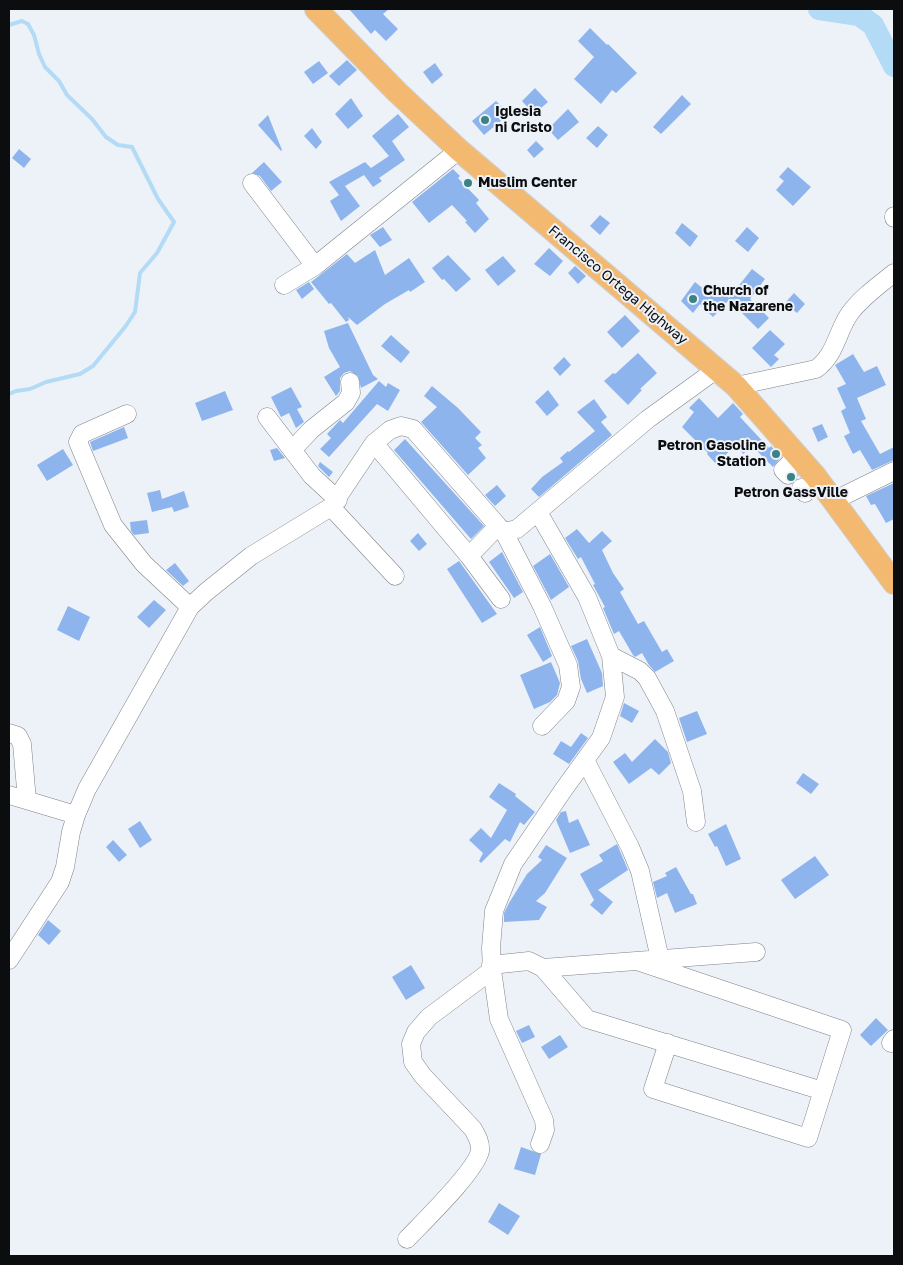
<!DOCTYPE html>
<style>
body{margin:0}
#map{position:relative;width:903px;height:1265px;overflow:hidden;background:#edf2f9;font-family:"Golos Text",sans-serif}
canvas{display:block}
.frame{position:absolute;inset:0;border:10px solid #0b0d0f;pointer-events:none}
</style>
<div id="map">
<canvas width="903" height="1265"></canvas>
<div class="frame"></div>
</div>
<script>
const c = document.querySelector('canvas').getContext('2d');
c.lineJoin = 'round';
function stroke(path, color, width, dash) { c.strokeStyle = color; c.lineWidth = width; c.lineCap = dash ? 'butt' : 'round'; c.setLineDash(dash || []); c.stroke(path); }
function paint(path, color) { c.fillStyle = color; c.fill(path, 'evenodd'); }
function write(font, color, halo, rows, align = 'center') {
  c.font = font + ' "Golos Text",sans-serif'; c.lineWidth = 4; c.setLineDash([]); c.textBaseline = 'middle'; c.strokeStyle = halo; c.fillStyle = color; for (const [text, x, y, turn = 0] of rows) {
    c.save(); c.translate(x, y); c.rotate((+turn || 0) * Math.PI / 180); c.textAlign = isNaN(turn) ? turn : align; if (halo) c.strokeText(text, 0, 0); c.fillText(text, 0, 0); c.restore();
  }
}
const stream = new Path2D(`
 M9,25L22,21L28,24L34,35L39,54L45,67L59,81L67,95L92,119L106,137L118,145L132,147L158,199L174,222L157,253L140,273L135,312L125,327L93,366L80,374L46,382L30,389L16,391L9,394`);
const river = new Path2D(`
 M819,9L859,15L873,25L894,66`);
const building = new Path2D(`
 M349,9H389L383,14L398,29L386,41L375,30L371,34Z
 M590,28L607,45L608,44L637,73L616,93L612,90L601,104L574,79L594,57L578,41Z
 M347,60L357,70L339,86L329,76Z
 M319,61L328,73L313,84L304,72Z
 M435,63L443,75L432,84L423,72Z
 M535,88L548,102L534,114L522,101Z
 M682,95L691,104L661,134L653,127Z
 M351,98L363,116L348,129L335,114Z
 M496,101L509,114L484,135L472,121Z
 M568,109L579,122L558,140L548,129Z
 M398,114L409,127L392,141L405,160L379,178L382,181L373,187L364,175L345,186L360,206L341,221L330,201L339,195L329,182L365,162L371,168L389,156L372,136Z
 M268,115L282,150L281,151L258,125Z
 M598,126L608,135L597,148L586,138Z
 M312,128L322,142L316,149L304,136Z
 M536,141L544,149L534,158L527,150Z
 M19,149L31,159L24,168L12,158Z
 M264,162L282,182L271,191L260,176L252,173Z
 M788,167L811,187L793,206L776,190L784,181L779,177Z
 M453,169L460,176L458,178L479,200L476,203L489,219L475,233L465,222L467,221L452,205L429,223L412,202Z
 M600,215L610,223L600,235L590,226Z
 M682,223L698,236L690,247L675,233Z
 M383,227L392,240L380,247L370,235Z
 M747,227L759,238L748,252L735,241Z
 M549,248L563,261L550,276L534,264Z
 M375,250L385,275L409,258L425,282L410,292L409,290L385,304L357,325L348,317L349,320L346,322L331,303L329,304L311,282L347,254L355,263Z
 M448,255L471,279L456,292L444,279L442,280L432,268Z
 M503,256L516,271L498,286L485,270Z
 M575,266L586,276L578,284L568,273Z
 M752,269L765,279L750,299L769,318L758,329L729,300L713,317L700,304L693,313L681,301L695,282L711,295L718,288L729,298Z
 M309,282L314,289L302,299L296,290Z
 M794,293L805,304L797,313L785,303Z
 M625,315L640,331L622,348L607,332Z
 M348,323L373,375L378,379L361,388L358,376L350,371L344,373L340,378V391L336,396L324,377L340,367L329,348L324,331Z
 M770,330L785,344L774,355L779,359L771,367L752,348Z
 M391,335L410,352L401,363L381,346Z
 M638,353L657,373L640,389L642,390L628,405L604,381L613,373L615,374Z
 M853,354L864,372L877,366L886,385L857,398L866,419L861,421L880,454L894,447V460L872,470L860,450L853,454L844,436L850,433L841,411L846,408L837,388L846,384L835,365Z
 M564,357L571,365L560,376L553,368Z
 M379,381L386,387L388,383L400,390L388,411L377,404L329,457L320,449L331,438L327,434L340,420L343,423Z
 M432,386L458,408L481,432L475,438L482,445L478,448L486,458L468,475L421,422L437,407L424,396Z
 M291,387L302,407L297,409L304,422L296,428L289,413L281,417L271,397Z
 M548,390L559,405L547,416L535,402Z
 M225,391L233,410L202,421L195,403Z
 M699,398L718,418L733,403L743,414L740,417L769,448L771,446L781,457L773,467L752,446L743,454L737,444L716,464L707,454L708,453L682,427L694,412L689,408Z
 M594,399L607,417L601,422L612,435L539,497L531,489L542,477L563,462L560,458L568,451L569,452L595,431L577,412Z
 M822,424L828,437L818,442L812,428Z
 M124,427L128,438L93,451L90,442Z
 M405,439L484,526L471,539L394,450Z
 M277,448L285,458L274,461L270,450Z
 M63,449L73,465L47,481L37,465Z
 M320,462L333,472L329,477L318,466Z
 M894,483V519L886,523L875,504L871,505L866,496Z
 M497,485L506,496L495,506L485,495Z
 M160,490L162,499L184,491L189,507L174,512L172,507L152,512L147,493Z
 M147,520L149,533L134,535L131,531L130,522Z
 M577,529L589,543L602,531L612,541L602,550L613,573L624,589L620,592L638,624L644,621L662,652L667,649L674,661L655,672L649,665L642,653L635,657L633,655L619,631L614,634L603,608L605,607L593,585L595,584L581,557L578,559L565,538Z
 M418,533L427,544L419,551L410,541Z
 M502,552L523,592L514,598L489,562Z
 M550,554L569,587L551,600L533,566Z
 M459,561L497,614L482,623L447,569Z
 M175,563L189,581L183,586L166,570Z
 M154,600L166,610L149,628L137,617Z
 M68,606L90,617L79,641L57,630Z
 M540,627L552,656L543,662L527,635Z
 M587,639L602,673L603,686L587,693L581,679L578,661L571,646Z
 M551,662L560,683L557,695L550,702L534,709L520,675Z
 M624,703L639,711L632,723L620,716Z
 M697,711L707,734L687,742L679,718Z
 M581,733L588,738L569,764L553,754L561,741L571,747Z
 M655,739L668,752L671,763L659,775L651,768L629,784L613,762L625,753L632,762Z
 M803,773L819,784L811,794L796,783Z
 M499,783L516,794L515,796L535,812L524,825L520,822L510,842L505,839L481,863L479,861L483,853L469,840L481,828L491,838L507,810L489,797Z
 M566,811L569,823L578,819L590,845L570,853L556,820L561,812Z
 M140,821L152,840L140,848L128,829Z
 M726,824L741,859L726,866L717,846L715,847L708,834Z
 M113,840L127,855L119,862L106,847Z
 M617,844L628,870L598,890L613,902L602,915L590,905L594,900L580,874L603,861L599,855Z
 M546,845L567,858L545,893L536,901L547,907L539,920L504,922V913L509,903L527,874L542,860L538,857Z
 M815,856L829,875L795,899L781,880Z
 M676,867L691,894H693L697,904L675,913L667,893L657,898L653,882L667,876L665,873Z
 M48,920L61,931L49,945L38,935Z
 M411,965L425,988L406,1000L392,977Z
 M876,1018L888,1030L871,1046L860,1035Z
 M529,1025L535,1037L522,1043L516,1031Z
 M560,1035L568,1047L549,1059L541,1047Z
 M521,1147L541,1154L535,1175L514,1169Z
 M499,1203L520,1216L508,1235L488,1222Z`);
const minor = new Path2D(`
 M252,183L315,266
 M894,216V218
 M284,285L315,266L459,150
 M736,386L816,369C836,355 837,331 850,313C862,297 879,285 894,273
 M127,414L82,434L78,442L113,525L144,564L190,607
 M267,417L312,476L338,500
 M374,443L469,556L501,599
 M292,450L312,429L346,402L351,393L350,382
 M788,475L783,470L797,456
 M801,488L805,493L818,481
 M833,501L894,471
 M331,507L395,576
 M538,512L587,597L611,656L615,697L601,738L564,789L513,864L494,911L491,948L492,970L499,1019L544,1120L545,1130L540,1144
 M504,532L517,529L648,419L717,369
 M469,556L498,526
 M611,656L640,671L647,678L665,711L692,791L696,822
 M9,733L18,736L22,744L27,800
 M585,760L630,847L640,871L660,959
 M9,795L76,815
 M9,960L60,882L65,867L71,832L76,815L87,789L190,607L206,592L251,556L331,507L374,443L390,430L401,426L413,429L498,526L504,532L542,606L568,665L571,687L566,701L542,726
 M637,961L842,1030L808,1138L653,1089L668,1043
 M491,965L529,961L543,968L756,952
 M543,968L587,1019L823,1091
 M891,1043L894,1039
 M407,1239C423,1222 476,1171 480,1151C481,1143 477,1136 473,1129L423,1076L413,1062L411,1044L416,1032L429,1017L492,970`);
const major = new Path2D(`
 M316,9L397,92L459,150L736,386L816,477L894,583`);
const markers = [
 [485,120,5,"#3a8284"],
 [468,183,5,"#3a8284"],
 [693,299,5,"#3a8284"],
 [776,454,5,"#3a8284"],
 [791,477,5,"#3a8284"]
];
const poiNames = [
 ["Iglesia",495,112],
 ["ni Cristo",495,128],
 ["Muslim Center",478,183],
 ["Church of",703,291],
 ["the Nazarene",703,307],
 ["Petron Gasoline",766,446,"right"],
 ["Station",766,462,"right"],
 ["Petron GassVille",791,493,"center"]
];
const streetNames = [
 ["Francisco Ortega Highway",618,285,40]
];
stroke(stream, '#b3dbf5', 4);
stroke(river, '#b3dbf5', 22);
paint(building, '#8eb4ed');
stroke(minor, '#7e8289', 19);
stroke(major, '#cecfcf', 24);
stroke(minor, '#fff', 18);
stroke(major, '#f4b971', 22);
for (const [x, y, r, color] of markers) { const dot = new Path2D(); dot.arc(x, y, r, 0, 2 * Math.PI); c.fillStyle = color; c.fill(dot); stroke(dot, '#edf2f9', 2); }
write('bold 14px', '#0b0d0f', '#edf2f9', poiNames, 'left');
write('14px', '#0b0d0f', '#edf2f9', streetNames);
</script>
